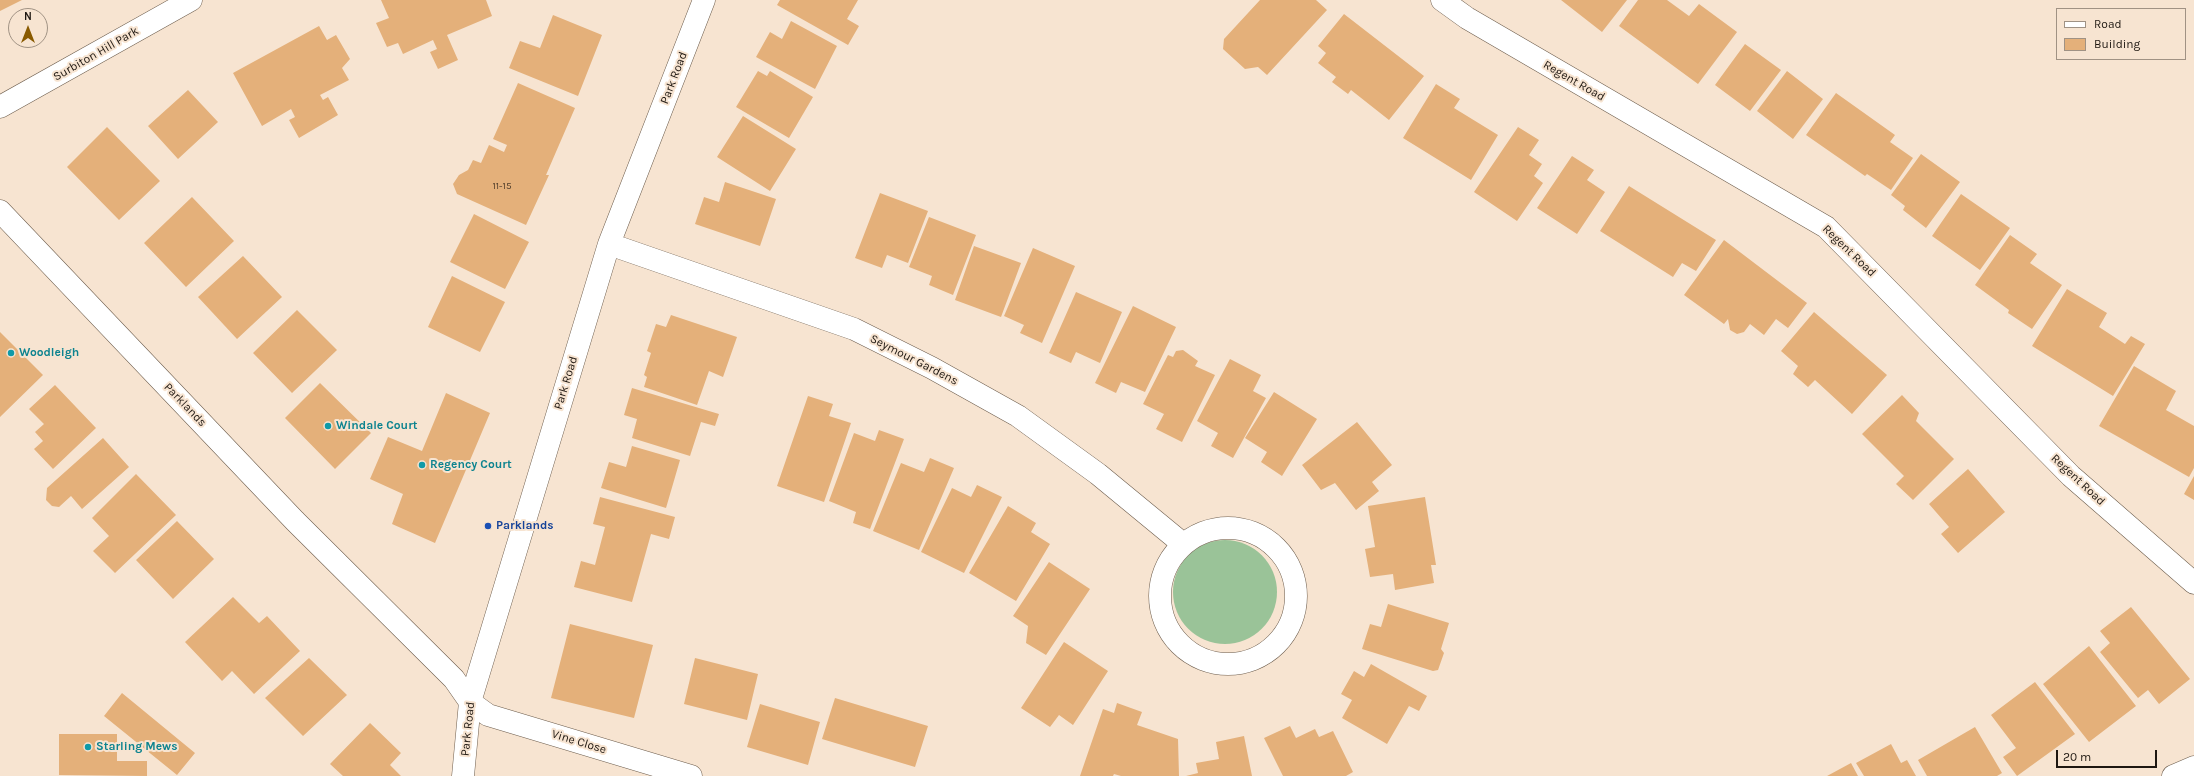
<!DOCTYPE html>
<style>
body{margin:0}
#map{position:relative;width:2194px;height:776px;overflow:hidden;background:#f7e4d1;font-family:Karla,sans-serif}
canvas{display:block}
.legend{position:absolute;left:2056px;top:8px;width:130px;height:52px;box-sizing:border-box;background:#f7e4d1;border:1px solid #a09284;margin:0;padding:5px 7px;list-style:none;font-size:12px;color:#1e1711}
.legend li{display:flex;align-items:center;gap:8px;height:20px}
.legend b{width:20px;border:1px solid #a09284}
.north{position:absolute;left:8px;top:8px;width:40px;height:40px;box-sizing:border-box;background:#f7e4d1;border:1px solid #a09284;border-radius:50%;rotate:0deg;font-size:11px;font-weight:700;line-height:16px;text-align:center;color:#1e1711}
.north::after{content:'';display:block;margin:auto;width:14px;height:18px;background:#895a00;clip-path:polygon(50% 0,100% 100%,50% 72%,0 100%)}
.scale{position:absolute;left:2056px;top:750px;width:101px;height:18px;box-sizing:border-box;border:2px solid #1e1711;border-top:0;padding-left:5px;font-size:12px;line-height:14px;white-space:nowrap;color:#1e1711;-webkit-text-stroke:3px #f7e4d1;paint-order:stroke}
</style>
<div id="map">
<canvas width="2194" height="776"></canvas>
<ul class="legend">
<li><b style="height:5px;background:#fff"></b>Road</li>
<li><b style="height:11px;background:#e4b07a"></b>Building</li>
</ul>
<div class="north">N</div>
<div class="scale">20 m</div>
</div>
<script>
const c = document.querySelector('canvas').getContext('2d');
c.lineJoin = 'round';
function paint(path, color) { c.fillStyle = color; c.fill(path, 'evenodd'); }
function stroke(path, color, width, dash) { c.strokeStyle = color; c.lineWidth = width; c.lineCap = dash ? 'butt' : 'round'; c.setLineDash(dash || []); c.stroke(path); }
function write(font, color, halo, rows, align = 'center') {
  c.font = font + ' Karla,sans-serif'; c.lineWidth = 4; c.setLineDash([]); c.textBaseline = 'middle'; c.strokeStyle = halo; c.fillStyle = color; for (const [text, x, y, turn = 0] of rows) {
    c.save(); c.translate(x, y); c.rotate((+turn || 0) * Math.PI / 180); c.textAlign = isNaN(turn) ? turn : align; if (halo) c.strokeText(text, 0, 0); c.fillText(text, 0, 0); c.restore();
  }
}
const green = new Path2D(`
 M1173 592a52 52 0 1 1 104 0a52 52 0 1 1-104 0Z`);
const building = new Path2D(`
 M0,0H22L0,11Z
 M381,0H486L492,16L447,35L458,60L438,69L430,52L437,49L433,40L403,54L398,43L387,47L376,23L389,18Z
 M780,0H858L847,19L859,26L848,45L777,5Z
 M1260,0H1316L1327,10L1267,75L1258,67L1245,69L1223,49L1224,39Z
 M1561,0H1627L1602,32Z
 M1638,0H1667L1689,16L1699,4L1737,32L1698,84L1619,26Z
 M1344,14L1424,76L1389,120L1351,90L1348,94L1332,82L1336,77L1318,63L1326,53L1318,46Z
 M553,15L602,35L578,96L509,68L520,41L540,48Z
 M791,21L837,46L815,89L756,57L770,32L782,39Z
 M319,26L327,40L336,35L350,59L342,68L349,80L320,95L323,100L328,97L338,115L299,138L289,120L295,117L291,109L262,126L233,73Z
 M1745,44L1781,70L1750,111L1715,85Z
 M758,71L767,76L770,71L813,97L789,138L736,107Z
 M1787,71L1823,99L1793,139L1757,111Z
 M518,83L575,108L546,175H549L526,225L457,194L453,184L459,175L468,170L473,160L481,163L489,145L504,152L507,145L493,139Z
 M1436,84L1460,99L1454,108L1498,135L1471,180L1403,138Z
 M188,90L218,122L178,159L148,126Z
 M1836,93L1895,135L1890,142L1913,158L1891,190L1867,174L1865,176L1806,135Z
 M743,116L796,149L770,191L717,157Z
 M107,127L160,181L119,220L67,167Z
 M1518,127L1539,140L1529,155L1542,164L1534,176L1543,183L1517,221L1474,192Z
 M1921,154L1960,182L1926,228L1903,210L1905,206L1891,195Z
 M1572,156L1594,170L1587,180L1605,192L1577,234L1537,208Z
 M725,182L776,199L760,246L695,224L704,197L719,202Z
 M1629,186L1716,240L1696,271L1682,263L1673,277L1600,231Z
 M880,193L928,211L908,263L887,255L882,268L855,258Z
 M1961,194L2010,228L1980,270L1932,236Z
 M192,197L234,241L186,287L144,243Z
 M474,214L529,242L505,289L450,262Z
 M929,217L976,235L953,295L929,285L932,276L909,267Z
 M2010,235L2037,254L2030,263L2062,285L2032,329L2008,313L2009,310L1975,285Z
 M1724,240L1807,303L1788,328L1776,319L1764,335L1750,324L1744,332L1737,334L1730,330L1728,319L1724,324L1684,295Z
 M974,246L1021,263L1001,317L955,300Z
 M1033,248L1075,266L1042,343L1020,333L1024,325L1004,316Z
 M243,256L282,297L237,339L198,297Z
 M452,276L505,302L480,352L428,327Z
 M2067,289L2107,313L2099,327L2125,344L2131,336L2145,344L2113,396L2032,346Z
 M1076,292L1122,312L1100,363L1076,352L1071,363L1049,353Z
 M1133,306L1176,327L1145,392L1121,382L1116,393L1095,383Z
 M297,310L337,350L292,393L253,353Z
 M1814,312L1887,375L1852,414L1815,380L1808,387L1793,374L1798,366L1781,351Z
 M671,315L737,337L723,377L709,371L697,405L644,387L647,377L644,375L651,353L647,351L656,324L666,327Z
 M0,332L43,375L0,417Z
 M1183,350L1198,361L1195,366L1215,375L1182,442L1156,429L1164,414L1143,404L1168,355L1173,357L1176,351Z
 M1230,359L1261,375L1253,391L1266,398L1233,458L1211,446L1218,433L1197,421Z
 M2134,366L2176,391L2166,410L2194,426V468L2189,477L2099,426Z
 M320,383L371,433L335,469L285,418Z
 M55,385L96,428L53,469L34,449L43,441L35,432L44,424L29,409Z
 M632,388L719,414L715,426L701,422L690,456L632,438L637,419L624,415Z
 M1274,392L1317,419L1282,476L1261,462L1267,452L1245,438Z
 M446,393L490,413L435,543L392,524L403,494L370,479L388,437L422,451Z
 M1902,395L1919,413L1916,421L1954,459L1913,500L1896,484L1904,476L1862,434Z
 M808,396L833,404L829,416L851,423L824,502L777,486Z
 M1357,422L1392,465L1372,482L1379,491L1356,510L1335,483L1321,490L1302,465Z
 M879,430L904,439L870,529L853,523L856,512L829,501L854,433L875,441Z
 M103,438L129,467L82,509L71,496L59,507L52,506L46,500L47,488Z
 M632,446L680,460L666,508L601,488L609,462L626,467Z
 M930,458L954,468L919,550L873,531L901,463L924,472Z
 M1968,469L2005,512L1958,553L1941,534L1949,527L1929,504Z
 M136,474L176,515L115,573L93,551L109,536L92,518Z
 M2194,476V500L2184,494Z
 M977,485L1002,497L964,573L921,552L952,488L971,497Z
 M600,497L675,517L669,539L651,534L632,602L574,587L581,561L595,565L605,527L593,524Z
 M1425,497L1436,565H1431L1434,583L1395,590L1393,574L1370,577L1365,549L1375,547L1368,506Z
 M1008,506L1036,523L1031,532L1050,544L1016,601L969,573Z
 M177,521L214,559L173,599L136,560Z
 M1049,562L1090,589L1046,655L1026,643L1028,626L1013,616Z
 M233,597L259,623L267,616L300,651L254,694L232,671L222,681L185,642Z
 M1388,604L1449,623L1441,649L1444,653L1438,670L1433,671L1362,649L1370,624L1381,627Z
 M2131,607L2190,679L2159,704L2148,690L2138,698L2100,652L2110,643L2100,631Z
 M570,624L653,645L634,718L551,698Z
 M1064,642L1108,671L1073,725L1059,715L1050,727L1021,708Z
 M2089,646L2136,706L2089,742L2043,684Z
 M309,658L347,695L303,736L265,698Z
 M695,658L758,674L747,720L684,704Z
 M1371,664L1427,696L1419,711L1409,706L1387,744L1342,718L1352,700L1341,694L1354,671L1364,677Z
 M2035,682L2075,734L2017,776L2003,757L2016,748L1991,715Z
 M122,693L195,753L177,775L104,716Z
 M835,698L928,726L915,767L822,739Z
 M1117,703L1142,712L1137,725L1178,739L1179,776H1121L1114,774L1113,776H1080L1103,709L1114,713Z
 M760,704L820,722L808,765L747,747Z
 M370,723L401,753L390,765L401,776H343L330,764Z
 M1290,726L1296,738L1315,729L1319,737L1333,731L1353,772L1346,776H1283L1264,738Z
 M1975,727L2002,773L1997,776H1927L1918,760Z
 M59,734H117V761H147V776L59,775Z
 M1244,736L1252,776H1186L1198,773L1196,763L1219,759L1216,742Z
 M1891,744L1901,763L1907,760L1916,776H1864L1856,763Z
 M1851,763L1858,776H1827Z`);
const street = new Path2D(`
 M1442,0L1467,18L1826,227L2071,476L2194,583
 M0,211L295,521L454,679L470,702L488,715L691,776
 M609,244L854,329L932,368L1018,416L1098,474L1183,544
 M1160 596a68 68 0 1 1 136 0a68 68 0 1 1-136 0Z
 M463,776L470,702L609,244L704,0
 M2173,776L2194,767`);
const secondary = new Path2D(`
 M0,107L191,0`);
const markers = [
 [11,353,4,"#0f9aa8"],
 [328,426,4,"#0f9aa8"],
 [422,465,4,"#0f9aa8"],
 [488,526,4,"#1a4fb4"],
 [88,747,4,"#0f9aa8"]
];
const numberNames = [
 ["11-15",502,186]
];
const streetNames = [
 ["Surbiton Hill Park",96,54,-30],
 ["Park Road",674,78,-69],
 ["Regent Road",1574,81,30],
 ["Regent Road",1849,251,44],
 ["Seymour Gardens",914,360,27],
 ["Park Road",566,383,-73],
 ["Parklands",185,405,46],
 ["Regent Road",2078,480,43],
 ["Park Road",468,729,-84],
 ["Vine Close",579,742,17]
];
const cultureNames = [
 ["Woodleigh",19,353],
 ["Windale Court",336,426],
 ["Regency Court",430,465],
 ["Starling Mews",96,747]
];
const transitNames = [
 ["Parklands",496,526]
];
paint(green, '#9ac398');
paint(building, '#e4b07a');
stroke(street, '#6d5d4d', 23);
stroke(secondary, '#6d5d4d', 23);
stroke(street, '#fff', 22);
stroke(secondary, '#fff', 22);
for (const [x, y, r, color] of markers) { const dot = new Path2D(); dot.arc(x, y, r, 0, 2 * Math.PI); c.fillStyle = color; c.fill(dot); stroke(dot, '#f7e4d1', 1.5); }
write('10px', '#503d2b', null, numberNames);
write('12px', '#1e1711', '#f7e4d1', streetNames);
write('bold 12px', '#0d838f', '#f7e4d1', cultureNames, 'left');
write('bold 12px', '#164399', '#f7e4d1', transitNames, 'left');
</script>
